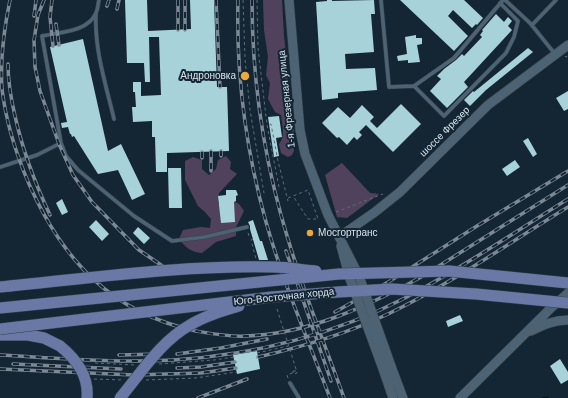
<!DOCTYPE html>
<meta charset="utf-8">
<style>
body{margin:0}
canvas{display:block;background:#142634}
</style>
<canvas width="568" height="398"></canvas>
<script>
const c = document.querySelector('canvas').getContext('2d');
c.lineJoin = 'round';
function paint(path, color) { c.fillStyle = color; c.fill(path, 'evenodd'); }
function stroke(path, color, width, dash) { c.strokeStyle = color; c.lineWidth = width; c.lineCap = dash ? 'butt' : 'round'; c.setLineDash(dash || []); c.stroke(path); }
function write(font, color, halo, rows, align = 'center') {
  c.font = font + ' Helvetica,sans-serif'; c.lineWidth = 4; c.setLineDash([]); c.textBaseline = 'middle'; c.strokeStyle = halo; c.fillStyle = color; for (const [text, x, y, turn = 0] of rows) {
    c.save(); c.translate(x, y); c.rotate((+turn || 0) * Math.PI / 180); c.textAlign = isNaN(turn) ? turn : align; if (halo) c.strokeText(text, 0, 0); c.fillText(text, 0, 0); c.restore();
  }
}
const forest = new Path2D(`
 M263,0H282L284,36L294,133V151L292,155L288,157L281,153L279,144C286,136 282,124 281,115L275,112L268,99L270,83L266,75L268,57L264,30Z
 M226,156L231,162L230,169L237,174L219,193L218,202L221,211L231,200L239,204L244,211L236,227V236L216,242L202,253C191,252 186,248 179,239L183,230L201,227L210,228L211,219L205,212L198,206L185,180V161L193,157L202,160V169L209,175L216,169L218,160Z
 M342,163L370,193L379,194L347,218L337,217L325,175Z`);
const stream = new Path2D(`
 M543,398H548`);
const building = new Path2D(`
 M125,0H147L148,31L191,29L190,0H214L217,87H227L229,151L167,153V172H156L155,137H152V121L133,122L132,107H136L135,92H133V82H141V96L161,95L159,37H149L150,82H145L144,63H127Z
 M327,0H332V1L374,0L375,14H371L374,52L345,54L346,69L375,68L377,90L338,93V98L322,100L316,2L327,1Z
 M400,0H464L483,18L477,25L476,24L472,28L453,10L448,16L468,36L454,51Z
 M496,14L504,22L508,17L512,21L508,26L512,30L464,82L468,87L447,108L430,91L441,79L437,76L444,69L456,60L462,54L464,56L482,37L480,35L483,31L482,30Z
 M416,35V38H422V44L417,45L420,62L408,63V60L398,61L397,56L407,54L405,37Z
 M83,39L108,151L121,144L145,194L132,200L118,170L98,174L74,136L72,137L71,134H70L68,127L62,128L61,123L67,122L50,47Z
 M528,48L533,52L486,90L470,106L464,100L473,91L474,92Z
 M568,91V109L564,111L556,98Z
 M401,104L421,124L393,152L366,125L359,132L362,135L357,140L354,137L347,145L339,137L337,138L322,123L338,107L350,118L362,105L374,117L370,121L377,128Z
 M279,116L282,137L276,138L279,156L274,157L268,117Z
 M528,138L537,154L533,157L523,141Z
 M515,160L520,167L507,176L502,169Z
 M168,168H181L182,208H169Z
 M226,190H236L238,195L236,196V201L234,202L235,222L221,223L218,196L226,195Z
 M62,199L68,212L62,215L56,203Z
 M96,220L109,234L102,241L89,227Z
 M253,220L260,241H262L268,260H259L250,229V226L248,222Z
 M138,227L150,238L144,244L133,233Z
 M460,315L463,321L448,327L446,321Z
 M257,351L260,369L237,374L233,355Z
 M560,359L568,372V380L561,384L550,366Z`);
const path = new Path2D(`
 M243,0L245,59L250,110L264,193
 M257,0L258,48L267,125
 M565,56L566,57L568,56
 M279,187L267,125L271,124L278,161L288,201
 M288,198L308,190L318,219H308L293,196
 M336,212L383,194
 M248,233L250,239
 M253,239L251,240L256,259
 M257,353L288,346
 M95,363L136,365
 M159,364L214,360L234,357
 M294,371H293V374L297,373L296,369
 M288,378L287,375L295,372V370
 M94,379L123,380
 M146,380L195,378L237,372`);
const service = new Path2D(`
 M99,0C98,4 98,9 96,13C88,32 60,32 42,36L61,143L66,156L78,170L134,216L172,241L205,237L247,227
 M381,0L389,87L414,86L454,58L503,0
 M505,0L530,23L555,54
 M96,13C94,49 106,85 114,119
 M532,25L556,0
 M414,86L444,116L506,53L514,37L518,21L500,3
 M0,167L37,155L61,143
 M290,383L299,398`);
const tertiary = new Path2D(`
 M289,0L300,130L305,154L328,215L359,276
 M339,237L375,212L400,192L488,105L568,45
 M341,246L350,279
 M531,331C543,325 554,320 568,320
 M391,366L403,398
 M383,369L393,398
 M460,398L551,308L568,293`);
const primary = new Path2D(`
 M0,335H28L44,338L60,346`);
const rail = new Path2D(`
 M10,0C4,29 0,59 2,89C6,122 16,154 29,184C63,261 112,313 196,331C213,334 229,337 246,336C309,334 368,306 423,276L568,185
 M44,0L38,15L34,40L35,67L40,91L59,144L73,175L92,202L139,250L164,267
 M52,0L50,17L53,46
 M185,0V30
 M216,0L220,87
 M238,0C236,74 246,150 266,222C283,282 308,340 330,398
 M252,0C252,72 262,146 281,215C298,277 322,337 344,398
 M107,6L109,0
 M117,9L119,0
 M34,16L36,0
 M56,24L59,45
 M178,30V0
 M8,64C8,82 11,99 15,116C23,152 34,181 50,215
 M211,151V171
 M221,151V156
 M202,158V152
 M286,251L331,381
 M335,312L390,281L477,226L568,171
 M177,354L221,348L267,339
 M0,355C57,358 116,363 173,360C254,355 335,334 407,297C462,268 515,232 568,199
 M119,355L161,354
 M258,357C302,347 346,334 388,314C451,284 509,243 568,207
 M13,364L121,369
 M177,368L201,367L235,362
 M0,369L134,375L201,373L236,368
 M198,398L247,379`);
const pathBridge = new Path2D(`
 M277,309L296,369`);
const tertiaryBridge = new Path2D(`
 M359,276L391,366
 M350,279L383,369`);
const primaryBridge = new Path2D(`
 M0,287C91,278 182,265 274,267C288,267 302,270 316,271
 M0,308L339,274L449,271L568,283
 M0,329L272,297L338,292L392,289L476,294L568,303
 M60,346C76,359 89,375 87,398
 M120,398C141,373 161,341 190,325C205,316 222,311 239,306`);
const markers = [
 [245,76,5,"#eca93a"],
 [310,233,4,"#eca93a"]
];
const poiNames = [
 ["Андроновка",236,76],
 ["Мосгортранс",318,233,"left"]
];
const streetNames = [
 ["1-я Фрезерная улица",287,99,-96],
 ["шоссе Фрезер",445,132,-45],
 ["Юго-Восточная хорда",284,297,-6]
];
paint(forest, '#50425c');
stroke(stream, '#001610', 2);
paint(building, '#a7d2da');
stroke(service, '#34424e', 4.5);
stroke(tertiary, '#34424e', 10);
stroke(primary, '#34424e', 12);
stroke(path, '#5e6d79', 1, [3, 3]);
stroke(service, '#4d6272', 3.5);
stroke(tertiary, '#4d6272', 9);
stroke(primary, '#6978a5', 11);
stroke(rail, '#7a8995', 3.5);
stroke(rail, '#142634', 2, [6]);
stroke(tertiaryBridge, '#34424e', 10, []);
stroke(primaryBridge, '#34424e', 12, []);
stroke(pathBridge, '#5e6d79', 1, [3, 3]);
stroke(tertiaryBridge, '#4d6272', 9);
stroke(primaryBridge, '#6978a5', 11);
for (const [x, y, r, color] of markers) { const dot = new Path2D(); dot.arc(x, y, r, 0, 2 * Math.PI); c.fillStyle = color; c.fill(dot); stroke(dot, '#142634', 1.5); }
write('10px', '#d6e2eb', '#142634', poiNames, 'right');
write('10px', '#d6e2eb', '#142634', streetNames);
</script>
